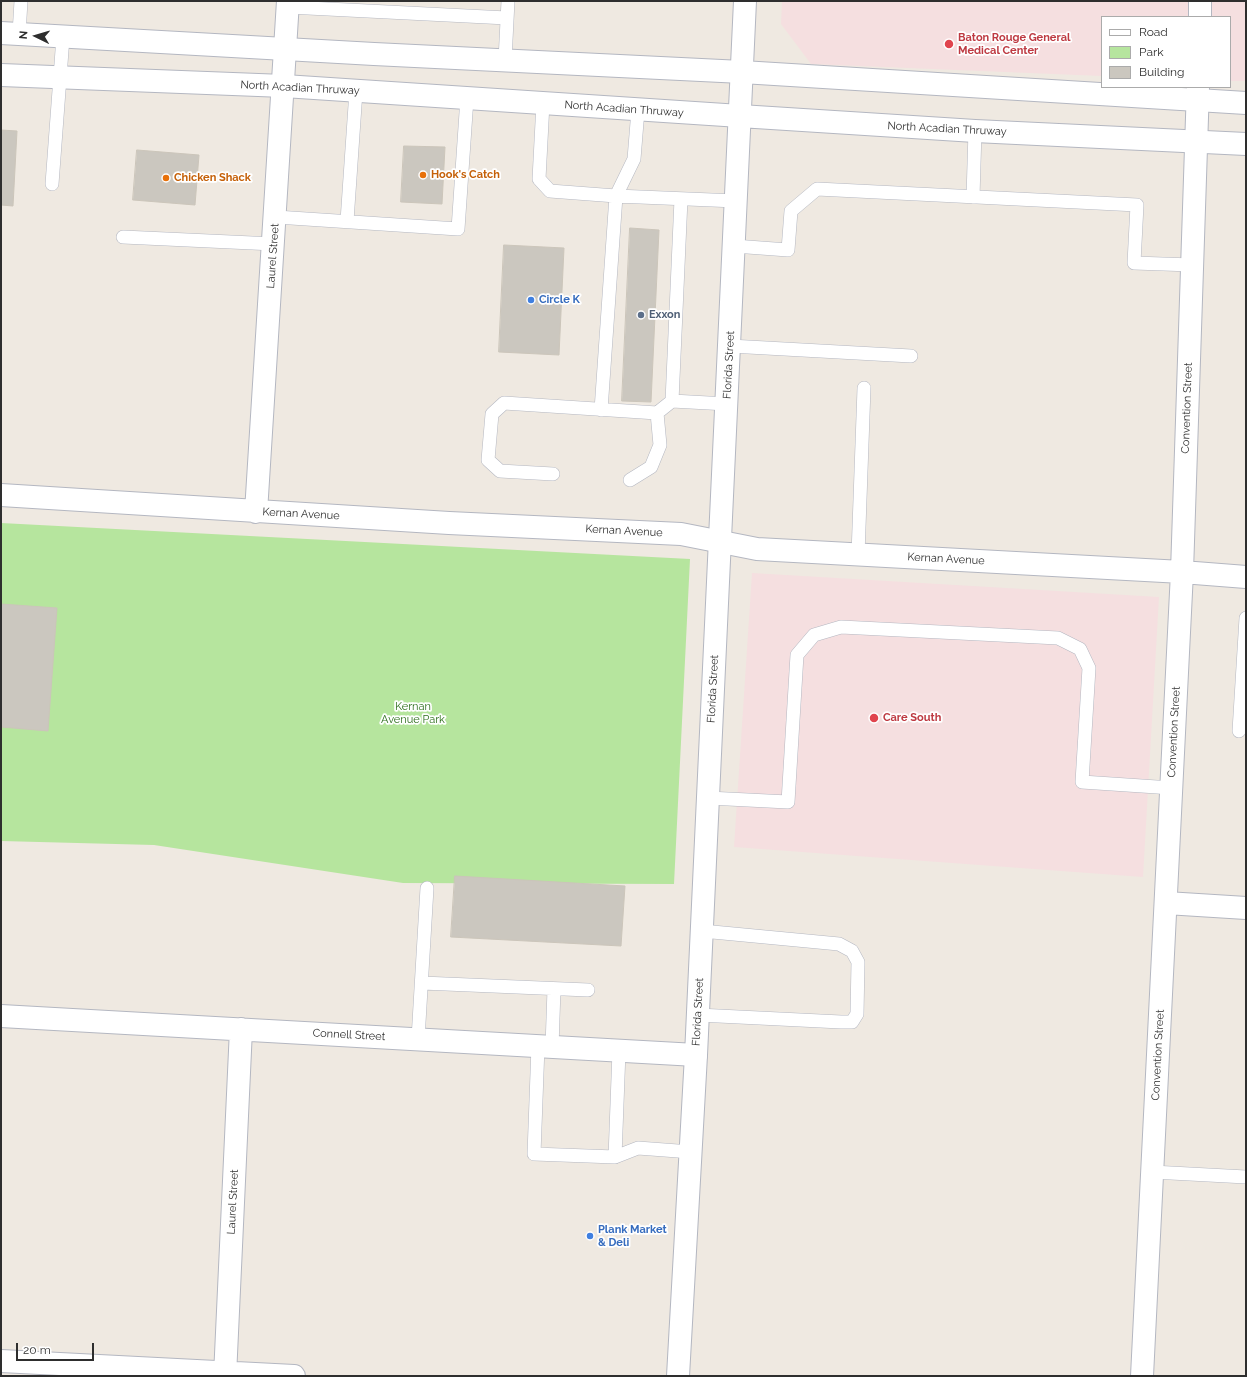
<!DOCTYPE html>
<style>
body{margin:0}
#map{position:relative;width:1247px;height:1377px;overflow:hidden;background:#efe9e1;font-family:Raleway,sans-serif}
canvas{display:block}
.frame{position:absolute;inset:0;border:2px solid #2e2e2e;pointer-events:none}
.legend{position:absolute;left:1101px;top:16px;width:130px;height:72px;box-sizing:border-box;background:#fff;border:1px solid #ababab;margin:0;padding:5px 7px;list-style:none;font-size:12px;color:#2e2e2e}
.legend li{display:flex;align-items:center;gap:8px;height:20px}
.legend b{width:20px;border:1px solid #ababab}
.north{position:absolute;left:16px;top:16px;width:40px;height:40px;-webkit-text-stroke:3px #fff;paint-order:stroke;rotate:275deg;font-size:11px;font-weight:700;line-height:16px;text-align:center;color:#2e2e2e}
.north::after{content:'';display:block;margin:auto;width:14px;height:18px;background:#2e2e2e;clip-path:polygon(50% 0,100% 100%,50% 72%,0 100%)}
.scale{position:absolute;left:16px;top:1343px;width:78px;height:18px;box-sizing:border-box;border:2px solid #2e2e2e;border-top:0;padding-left:5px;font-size:12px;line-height:14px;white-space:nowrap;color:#2e2e2e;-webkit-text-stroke:3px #fff;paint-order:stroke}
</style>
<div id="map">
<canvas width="1247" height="1377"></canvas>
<div class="frame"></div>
<ul class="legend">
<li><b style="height:5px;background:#fff"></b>Road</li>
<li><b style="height:11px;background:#b6e59e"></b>Park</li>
<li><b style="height:11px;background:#cbc7bf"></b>Building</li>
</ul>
<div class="north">N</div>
<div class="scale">20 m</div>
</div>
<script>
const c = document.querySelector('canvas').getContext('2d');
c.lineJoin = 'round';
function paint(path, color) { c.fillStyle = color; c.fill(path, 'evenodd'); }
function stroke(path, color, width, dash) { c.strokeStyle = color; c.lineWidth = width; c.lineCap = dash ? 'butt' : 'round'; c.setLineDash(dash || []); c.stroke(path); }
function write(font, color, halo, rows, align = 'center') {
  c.font = font + ' Raleway,sans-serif'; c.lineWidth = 3.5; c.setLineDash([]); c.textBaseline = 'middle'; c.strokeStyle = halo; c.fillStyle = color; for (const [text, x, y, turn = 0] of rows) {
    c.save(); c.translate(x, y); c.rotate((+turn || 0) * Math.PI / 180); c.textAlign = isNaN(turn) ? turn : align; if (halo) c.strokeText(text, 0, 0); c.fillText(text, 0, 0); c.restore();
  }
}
const medical = new Path2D(`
 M782,1H1246V81H1230V17H1102V76L811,64L781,24Z
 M752,573L1159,597L1143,877L734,847Z`);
const green = new Path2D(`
 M1,523L690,559L674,884L403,883L154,845L1,841Z`);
const building = new Path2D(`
 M1,130L17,131L13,206L1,205Z
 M404,146L445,147L442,204L401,202Z
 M137,150L199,155L195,205L133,200Z
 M630,228L659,230L651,402L622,401Z
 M504,245L564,248L559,355L499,352Z
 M1,604L57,608L48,731L1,727Z
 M455,876L625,886L621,946L451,937Z`);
const service = new Path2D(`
 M288,7L507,18
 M19,34L21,1
 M505,60L508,1
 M543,103L539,179L550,191L616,196L634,159L638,110
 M52,184L63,37
 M973,197L975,131
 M276,217L458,229L467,98
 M347,221L356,91
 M123,237L274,244
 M734,246L788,250L791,211L817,189L1137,205L1134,263L1192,265
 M730,346L911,356
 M672,401L681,199
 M601,410L616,196L736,201
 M553,474L500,471L488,460L492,414L504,403L657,413L672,401L727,404
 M630,480L651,467L660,445L657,413
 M858,555L864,388
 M1239,731L1246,618
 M708,798L788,802L797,655L814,635L841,627L1058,638L1080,649L1089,668L1082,782L1172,788
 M422,983L588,990
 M698,1015L841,1022H852L857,1014L858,962L852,951L839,944L702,931
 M418,1039L427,888
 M538,1046L534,1154L615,1157L619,1051
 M552,1047L554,989
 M615,1157L638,1148L691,1152
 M1152,1172L1246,1177`);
const minor = new Path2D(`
 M1200,17V1
 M1,495L449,523L681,534L757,549L1182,572L1246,577
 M256,512L288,1
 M1166,903L1246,908
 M1,1016L696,1055
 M1,1361L294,1376
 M225,1376L241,1029
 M1142,1376L1182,572L1198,87`);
const tertiary = new Path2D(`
 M1,33L374,54L742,72
 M1,75L284,86L740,116`);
const secondary = new Path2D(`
 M742,72L1246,103
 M740,116L975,131L1246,144
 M678,1376L696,1055L745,1`);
const markers = [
 [949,44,5,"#e0444e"],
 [423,175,4,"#e8710a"],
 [166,178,4,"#e8710a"],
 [531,300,4,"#3f7fe0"],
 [641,315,4,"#5c6f8a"],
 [874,718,5,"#e0444e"],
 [590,1236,4,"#3f7fe0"]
];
const healthNames = [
 ["Baton Rouge General",958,38],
 ["Medical Center",958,51],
 ["Care South",883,718]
];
const streetNames = [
 ["North Acadian Thruway",300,88,3],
 ["North Acadian Thruway",624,109,4],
 ["North Acadian Thruway",947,129,3],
 ["Laurel Street",273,256,-86],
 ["Florida Street",729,365,-87],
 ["Convention Street",1187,408,-88],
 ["Kernan Avenue",301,514,3],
 ["Kernan Avenue",624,531,3],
 ["Kernan Avenue",946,559,3],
 ["Florida Street",713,689,-87],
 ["Convention Street",1174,732,-87],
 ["Florida Street",698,1012,-87],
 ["Connell Street",349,1035,3],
 ["Convention Street",1158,1055,-87],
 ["Laurel Street",233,1202,-87]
];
const foodNames = [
 ["Hook's Catch",431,175],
 ["Chicken Shack",174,178]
];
const shopNames = [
 ["Circle K",539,300],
 ["Plank Market",598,1230],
 ["& Deli",598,1243]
];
const serviceNames = [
 ["Exxon",649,315]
];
const parkNames = [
 ["Kernan",413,707],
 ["Avenue Park",413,720]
];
paint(medical, '#f5dfe0');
paint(green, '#b6e59e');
paint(building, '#cbc7bf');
stroke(building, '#cbc5ba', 1);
stroke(service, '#b4b7c1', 14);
stroke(minor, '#b4b7c1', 24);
stroke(tertiary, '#b4b7c1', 24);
stroke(secondary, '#b4b7c1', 24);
stroke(service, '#fff', 13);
stroke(minor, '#fff', 22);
stroke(tertiary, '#fff', 22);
stroke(secondary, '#fff', 22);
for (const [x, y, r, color] of markers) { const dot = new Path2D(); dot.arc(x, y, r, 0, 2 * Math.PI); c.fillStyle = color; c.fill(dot); stroke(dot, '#fff', 1.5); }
write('bold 11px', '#be3a42', '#fff', healthNames, 'left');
write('11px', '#2e2e2e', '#fff', streetNames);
write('bold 11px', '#c56008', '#fff', foodNames, 'left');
write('bold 11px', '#366cbe', '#fff', shopNames, 'left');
write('bold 11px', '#4e5e75', '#fff', serviceNames, 'left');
write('11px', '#2c6e1b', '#fff', parkNames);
</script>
